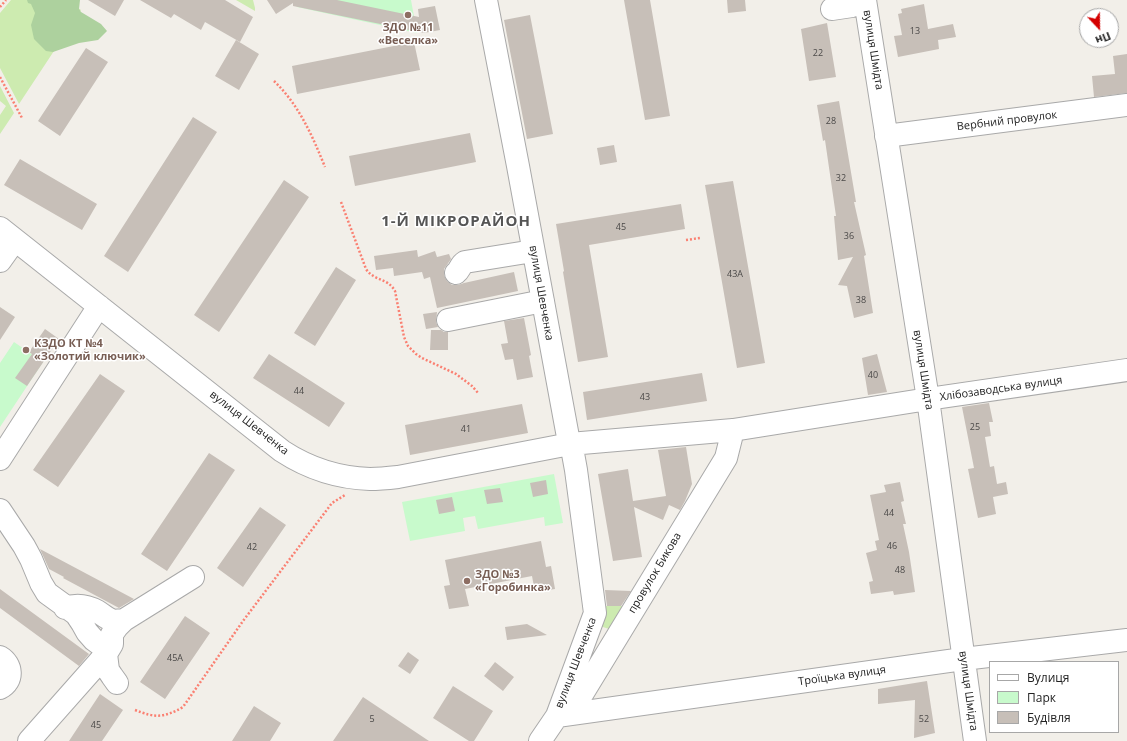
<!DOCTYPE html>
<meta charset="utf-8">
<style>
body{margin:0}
#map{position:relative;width:1127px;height:741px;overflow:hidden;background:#f2efe9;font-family:"Open Sans",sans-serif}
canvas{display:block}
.legend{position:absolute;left:989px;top:661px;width:130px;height:72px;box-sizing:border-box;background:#fff;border:1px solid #a7a7a7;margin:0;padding:5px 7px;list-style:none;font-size:12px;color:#222}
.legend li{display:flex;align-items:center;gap:8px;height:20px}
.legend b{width:20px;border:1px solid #a7a7a7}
.north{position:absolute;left:1079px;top:8px;width:40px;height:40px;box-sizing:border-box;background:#fff;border:1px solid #a7a7a7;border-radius:50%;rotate:158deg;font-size:11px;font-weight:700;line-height:16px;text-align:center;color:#222}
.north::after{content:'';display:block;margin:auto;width:14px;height:18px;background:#d40000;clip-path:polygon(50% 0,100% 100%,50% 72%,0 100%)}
</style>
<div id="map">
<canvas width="1127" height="741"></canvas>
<ul class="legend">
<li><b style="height:5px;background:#fff"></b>Вулиця</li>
<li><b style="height:11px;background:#c8facc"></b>Парк</li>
<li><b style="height:11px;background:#c7bfb8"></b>Будівля</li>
</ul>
<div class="north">Пн</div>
</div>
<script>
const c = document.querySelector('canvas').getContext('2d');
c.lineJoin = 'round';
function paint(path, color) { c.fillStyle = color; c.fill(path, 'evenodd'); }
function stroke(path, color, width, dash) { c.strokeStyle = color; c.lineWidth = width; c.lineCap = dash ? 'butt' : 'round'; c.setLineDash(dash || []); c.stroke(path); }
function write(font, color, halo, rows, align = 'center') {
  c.font = font + ' "Open Sans",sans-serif'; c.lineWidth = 3; c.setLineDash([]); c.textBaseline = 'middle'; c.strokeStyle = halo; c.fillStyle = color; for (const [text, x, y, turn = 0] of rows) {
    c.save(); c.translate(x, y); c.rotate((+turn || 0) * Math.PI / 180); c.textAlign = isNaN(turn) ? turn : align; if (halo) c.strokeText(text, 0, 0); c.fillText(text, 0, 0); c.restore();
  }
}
const grass = new Path2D(`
 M11,0H72L70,3L81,10L19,104L0,68V13Z
 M236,0H253L255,8V11Z
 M0,86L14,113L0,134V115L6,106L0,101Z
 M605,606H626L609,629L600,626Z`);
const forest = new Path2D(`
 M27,0H80L79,9L81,12L101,24L107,31L98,40L79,43L53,52L46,51L34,39L31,25L35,13L31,4L28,3Z`);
const park = new Path2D(`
 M292,0H411L417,33L297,7Z
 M14,342L43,362L0,427V363Z
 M554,474L563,523L545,526L544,517L478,529L475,516L463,518L465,531L410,541L402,502Z`);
const building = new Path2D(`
 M88,0H124L115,16Z
 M140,0H225L253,17L240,42L205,22L201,30L174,14L171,18Z
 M267,0H337L419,17L418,9L435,6L440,30L424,33L293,6V3L276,14Z
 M624,0H650L670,116L645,120Z
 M727,0H745L746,11L728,13Z
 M924,4L928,29L953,24L956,37L938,40L939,49L898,57L894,36L902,35L898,14L902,13L901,9Z
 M530,15L553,134L527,139L504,20Z
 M827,23L836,77L809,81L801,29Z
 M236,40L259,54L239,90L215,76Z
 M414,42L420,70L297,94L292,66Z
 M86,48L108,62L60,136L38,121Z
 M1127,54V93L1094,97L1092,76L1115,74L1113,56Z
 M839,101L856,202H854L866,255L864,256L873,313L854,318L847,286L838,285L853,257L838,260L834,216H836L825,140L823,141L817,105Z
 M193,117L217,132L128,272L104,256Z
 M470,133L476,162L355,186L349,156Z
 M614,145L617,162L600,165L597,148Z
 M20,159L97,204L82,230L4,185Z
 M284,180L309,197L219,332L194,315Z
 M733,181L765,363L737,368L705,185Z
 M681,204L685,229L589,245L608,357L578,362L563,272L564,271L556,224Z
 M417,250L418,257L435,251L437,257L449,254L451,259L444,269V275L447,281L452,285H458L464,283L514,272L518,291L437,308L430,277L424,279L422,272L394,276L393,268L376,270L374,256Z
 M336,267L356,280L315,346L294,333Z
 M0,307L15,317L0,340Z
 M437,312L436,322L438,327L426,329L423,314Z
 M524,318L531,355L529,356L533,377L517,380L513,359L505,360L501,344L508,343L504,321Z
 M45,329L59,339L27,386L15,378L32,354L29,352Z
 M431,330H441L444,332H448V350H430Z
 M269,354L345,403L329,427L253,378Z
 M877,354L887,392L868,395L862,358Z
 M702,373L707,401L587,420L583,392Z
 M100,374L125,391L58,487L33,470Z
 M989,403L993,422H989L991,436L985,437L990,467L994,466L997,484L1006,482L1008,494L993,497L996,514L978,518L968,469L974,468L962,407Z
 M522,404L528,433L410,455L405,425Z
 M686,447L692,484L685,501L680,510L669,505L663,520L634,507L642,557L613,561L598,474L628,469L633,501L666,496L658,450Z
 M209,453L235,470L167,571L141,554Z
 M546,480L548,494L533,497L530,483Z
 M900,482L904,501L901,502L906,524H903L909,552L915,592L894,595L893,591L871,594L869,582L873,581L866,553L877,550L875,541L879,540L870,495L886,492L884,485Z
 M500,488L503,502L487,504L484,490Z
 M452,497L455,511L439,514L436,500Z
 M260,507L286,525L243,587L217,568Z
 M541,541L546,567L551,566L555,589L535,592L532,576L465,589L469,606L449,609L444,586L450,585L445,560Z
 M40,549L134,599L119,608L63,578L64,577L49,569Z
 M0,589L89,654L79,666L0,608Z
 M605,590L631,591L621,606H607Z
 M185,616L210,633L165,699L140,682Z
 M527,624L547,635L507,640L505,627Z
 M408,652L419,660L410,674L398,666Z
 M495,662L514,677L503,691L484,676Z
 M927,681L935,733L914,738L915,700L878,704V689Z
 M453,686L493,711L474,741H469L433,718Z
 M100,694L123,710L102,741H69Z
 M363,697L429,741H333Z
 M254,706L281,723L270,741H232Z`);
const path = new Path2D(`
 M0,7L6,0
 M0,77L22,118
 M274,81C299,105 312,135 325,167
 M341,202L366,269C375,282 387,277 395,291L404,337L408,346L416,354L422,358L456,374L472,386L479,394
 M686,240L700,238
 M135,710C155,718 164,718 183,707L243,621L332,503L345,495`);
const minor = new Path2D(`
 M486,0L518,166L568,437L572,448L576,470L595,613L557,716L540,741
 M865,0L928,399L975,741
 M832,9L852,6
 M886,136L1127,105
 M0,228L282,451C308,468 339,478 370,479C379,479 389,478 398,477L570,444L733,430L928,399L1127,370
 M0,261L15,240
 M456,273C460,270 460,265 465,262L533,251
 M448,320L543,301
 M0,459L99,306
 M0,510L24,546L31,559L41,583L47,593L76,614L82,623L87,632L94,640L102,646L106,654L29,741
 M65,608C76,604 86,605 97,611C102,614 107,619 114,621C117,621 121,620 124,620
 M0,657C12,664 14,681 0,688
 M117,683L112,676L108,670L106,654L112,644V634L117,627L124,620L193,577
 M570,714L726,458L733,430
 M557,716L963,659L1127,640`);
const markers = [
 [408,15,4,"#8d6e63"],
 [26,350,4,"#8d6e63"],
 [467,581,4,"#8d6e63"]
];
const numberNames = [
 ["13",915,31],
 ["22",818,53],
 ["28",831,121],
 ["32",841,178],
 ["45",621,227],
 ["36",849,236],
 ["43А",735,274],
 ["38",861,300],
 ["40",873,375],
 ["44",299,391],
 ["43",645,397],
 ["25",975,427],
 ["41",466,429],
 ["44",889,513],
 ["46",892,546],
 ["42",252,547],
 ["48",900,570],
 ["45А",175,658],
 ["5",372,719],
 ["52",924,719],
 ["45",96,725]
];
const educationNames = [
 ["ЗДО №11",408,28,"center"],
 ["«Веселка»",408,41,"center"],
 ["КЗДО КТ №4",34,344],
 ["«Золотий ключик»",34,357],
 ["ЗДО №3",475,575],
 ["«Горобинка»",475,588]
];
const streetNames = [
 ["вулиця Шмідта",873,50,81],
 ["Вербний провулок",1007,121,-7],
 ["вулиця Шевченка",541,293,80],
 ["вулиця Шмідта",923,370,81],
 ["Хлібозаводська вулиця",1001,389,-8],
 ["вулиця Шевченка",249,423,38],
 ["провулок Бикова",655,573,-59],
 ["вулиця Шевченка",576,663,-69],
 ["Троїцька вулиця",842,676,-8],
 ["вулиця Шмідта",968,691,82]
];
const districtNames = [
 ["1-Й МІКРОРАЙОН",456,222]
];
paint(grass, '#cdebb0');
paint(forest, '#add19e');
paint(park, '#c8facc');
paint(building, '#c7bfb8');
stroke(minor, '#a9a9a9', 24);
stroke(path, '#fa8072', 2.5, [2, 2]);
stroke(minor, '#fff', 22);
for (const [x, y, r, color] of markers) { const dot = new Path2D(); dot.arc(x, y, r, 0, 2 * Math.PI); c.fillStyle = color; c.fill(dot); stroke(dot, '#fff', 1.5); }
write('9px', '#4b4948', null, numberNames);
write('bold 11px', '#785e54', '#fff', educationNames, 'left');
write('11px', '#222', '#fff', streetNames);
c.letterSpacing = '1px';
write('bold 15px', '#555', '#fff', districtNames);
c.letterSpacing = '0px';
</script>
